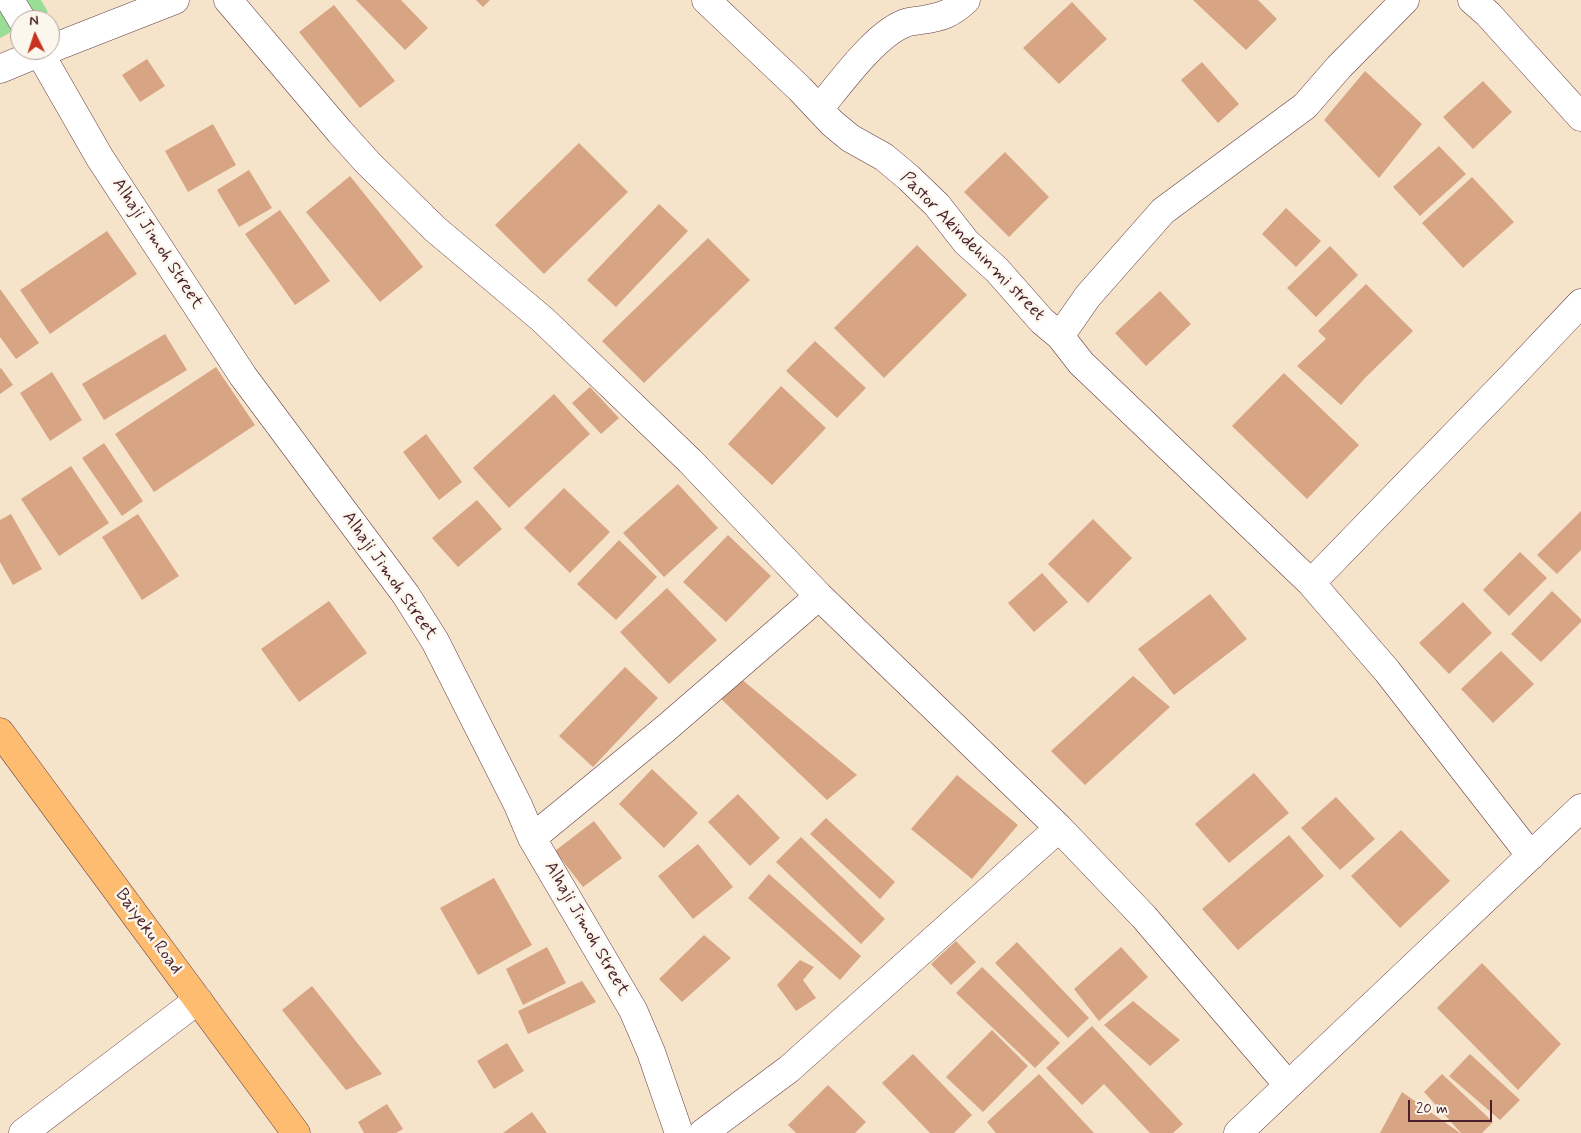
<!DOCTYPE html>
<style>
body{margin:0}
#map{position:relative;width:1581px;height:1133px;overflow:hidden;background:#f5e3ca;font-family:Mynerve,sans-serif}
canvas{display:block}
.north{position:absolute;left:10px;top:10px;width:50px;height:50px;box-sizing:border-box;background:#fbf7ec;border:1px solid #b4a19f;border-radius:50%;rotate:356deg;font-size:14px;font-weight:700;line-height:20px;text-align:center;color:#4a1f2b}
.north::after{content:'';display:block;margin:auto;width:18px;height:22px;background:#c8321e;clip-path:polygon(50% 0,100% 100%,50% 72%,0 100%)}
.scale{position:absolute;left:1408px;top:1100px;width:84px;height:22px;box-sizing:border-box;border:2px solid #4a1f2b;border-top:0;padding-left:6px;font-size:15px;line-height:18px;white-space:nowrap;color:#4a1f2b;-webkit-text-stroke:4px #fbf7ec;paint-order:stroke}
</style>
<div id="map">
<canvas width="1581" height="1133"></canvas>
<div class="north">N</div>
<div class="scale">20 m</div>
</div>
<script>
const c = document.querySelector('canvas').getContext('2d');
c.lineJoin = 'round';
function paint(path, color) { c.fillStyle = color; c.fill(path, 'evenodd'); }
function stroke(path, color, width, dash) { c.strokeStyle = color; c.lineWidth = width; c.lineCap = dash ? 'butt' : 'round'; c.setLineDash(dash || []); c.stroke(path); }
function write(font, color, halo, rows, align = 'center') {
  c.font = font + ' Mynerve,sans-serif'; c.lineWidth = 5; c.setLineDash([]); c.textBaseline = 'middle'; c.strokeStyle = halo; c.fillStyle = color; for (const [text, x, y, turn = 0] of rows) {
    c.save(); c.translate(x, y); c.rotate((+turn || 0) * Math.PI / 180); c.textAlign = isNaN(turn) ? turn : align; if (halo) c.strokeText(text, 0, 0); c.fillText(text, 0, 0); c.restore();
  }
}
const green = new Path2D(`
 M0,0H41L48,12L0,38Z`);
const building = new Path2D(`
 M356,0H401L428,28L405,50Z
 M476,0H490L483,7Z
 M1193,0H1258L1277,19L1246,50Z
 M1072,2L1107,39L1059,84L1023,48Z
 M334,5L395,81L360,108L299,32Z
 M147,59L165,86L140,102L122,75Z
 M1202,62L1239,104L1218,123L1181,80Z
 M1365,71L1422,124L1379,178L1324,120Z
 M1483,81L1512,112L1473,149L1443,117Z
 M213,124L236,165L188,192L165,151Z
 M579,143L628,192L544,274L495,225Z
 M1439,146L1466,174L1420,216L1393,187Z
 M1005,152L1049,197L1009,237L964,192Z
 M249,170L272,208L239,227L217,190Z
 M350,176L423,267L380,302L306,212Z
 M1472,177L1514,222L1463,268L1422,223Z
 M659,204L688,231L616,307L587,280Z
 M1286,208L1321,241L1296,267L1262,234Z
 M280,210L330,281L295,305L245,234Z
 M107,231L137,274L50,334L20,290Z
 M708,238L750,280L644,383L602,341Z
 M917,245L967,295L884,378L834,328Z
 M1330,246L1358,275L1316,317L1287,288Z
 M1366,284L1413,331L1365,378L1341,405L1297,366L1326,339L1318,331Z
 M0,289L39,343L16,359L0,337Z
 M1160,291L1191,324L1146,366L1115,333Z
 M165,334L187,370L104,420L82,384Z
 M815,341L866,388L837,418L786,371Z
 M216,367L255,425L154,492L115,434Z
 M1,368L13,385L0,394V369Z
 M52,372L82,420L50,441L20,393Z
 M1284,373L1359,445L1307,499L1232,426Z
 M781,386L826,428L772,485L728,444Z
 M590,387L619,418L601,434L572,403Z
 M554,394L590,434L509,508L473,468Z
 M426,434L462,482L439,500L403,452Z
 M104,443L143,501L122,516L82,458Z
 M71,466L109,523L59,556L21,499Z
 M678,484L718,528L664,577L623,533Z
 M564,488L610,532L570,573L524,528Z
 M477,500L502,529L458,567L432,538Z
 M1581,511V550L1557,574L1537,555Z
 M11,514L42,569L13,585L0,562V520Z
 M138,514L179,576L142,600L102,537Z
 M1093,519L1132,558L1088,603L1048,564Z
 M728,535L771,576L726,622L683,582Z
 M619,540L657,577L616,620L577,584Z
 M1520,552L1547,578L1509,616L1483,590Z
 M1042,573L1068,602L1034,632L1008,603Z
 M667,588L717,640L669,684L620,632Z
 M1552,591L1581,619V622L1541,662L1511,634Z
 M1210,594L1247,639L1174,695L1138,649Z
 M329,601L367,653L299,702L261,649Z
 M1463,602L1492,633L1449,674L1419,643Z
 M1501,651L1534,684L1493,723L1461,689Z
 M625,667L658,698L593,767L559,736Z
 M1133,676L1170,707L1085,785L1051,751Z
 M740,678L857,775L827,800L719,697Z
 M652,769L698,813L664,848L619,804Z
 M1254,773L1289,813L1229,863L1195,824Z
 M957,775L1018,825L972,879L911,829Z
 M738,794L780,838L750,866L708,822Z
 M1336,797L1375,839L1340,870L1301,828Z
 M826,818L895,882L880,899L810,834Z
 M594,821L622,858L583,887L555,851Z
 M1401,830L1450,881L1400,928L1351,876Z
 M1289,835L1324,876L1238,950L1202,909Z
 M801,837L885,919L861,944L776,862Z
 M698,844L733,887L693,919L658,876Z
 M769,874L861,956L840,980L748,898Z
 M494,878L532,945L478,975L440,908Z
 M704,935L731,958L682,1002L659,979Z
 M956,941L976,962L951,985L931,964Z
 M1017,942L1089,1018L1068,1038L995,963Z
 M547,947L566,983L523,1005L506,969Z
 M1121,947L1148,977L1099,1021L1074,989Z
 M800,960L814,967L803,980L816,998L796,1011L777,985Z
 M1482,963L1561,1044L1518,1090L1437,1008Z
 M982,967L1060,1043L1035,1068L956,993Z
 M582,981L596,1002L528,1034L518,1011Z
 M312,986L382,1074L346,1090L282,1010Z
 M1133,1001L1180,1040L1150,1066L1104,1025Z
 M1092,1026L1183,1124L1173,1133H1150L1104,1084L1082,1105L1046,1068Z
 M992,1030L1028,1066L983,1112L946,1077Z
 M507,1043L524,1071L494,1089L477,1061Z
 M913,1054L972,1115L954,1133H930L882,1083Z
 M1470,1054L1520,1100L1500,1120L1449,1076Z
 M1039,1074L1094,1133H996L987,1122Z
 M1442,1074L1493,1122L1482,1133H1461L1424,1092Z
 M828,1085L866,1122L855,1133H796L788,1125Z
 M1402,1092L1460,1133H1380Z
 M387,1104L403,1129L396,1133H364L358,1122Z
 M532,1112L547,1133H503Z`);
const minor = new Path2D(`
 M10,0L22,20
 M228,0L340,132L368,163L435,229L542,319L562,338L690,461L819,596L1059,828L1144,917L1288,1085
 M706,0L800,89L832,123L850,138L884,157L909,178L937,205L966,242L997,270L1042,321L1060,336
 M1405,0L1339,67L1305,106L1163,211L1088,296L1060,336L1081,363L1311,583L1387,671L1531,856
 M1472,0L1488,14L1581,117
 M50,49L175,0
 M38,50L100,158L243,376L406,595L435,641L518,805L532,838L633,1010L651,1052L679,1133
 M0,69L46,50
 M819,109C839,85 874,36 903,24C908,21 915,21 922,20C942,17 951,14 966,0
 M1311,583L1512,376L1581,303
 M532,838L665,729L819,596
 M23,1133L198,1000
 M703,1133L789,1069L1059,828
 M1238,1133L1581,808`);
const major = new Path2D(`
 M0,732L296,1133`);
const streetNames = [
 ["Alhaji Jimoh Street",157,244,57],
 ["Pastor Akindehinmi street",972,247,46],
 ["Alhaji Jimoh Street",389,576,55],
 ["Alhaji Jimoh Street",586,929,60],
 ["Baiyeku Road",148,932,54]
];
paint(green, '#9add95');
paint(building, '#d8a584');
stroke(minor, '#643c43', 29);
stroke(major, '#643c43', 29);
stroke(minor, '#fff', 28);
stroke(major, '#fdbc6f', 28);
write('18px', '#4a1f2b', '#fbf7ec', streetNames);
</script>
